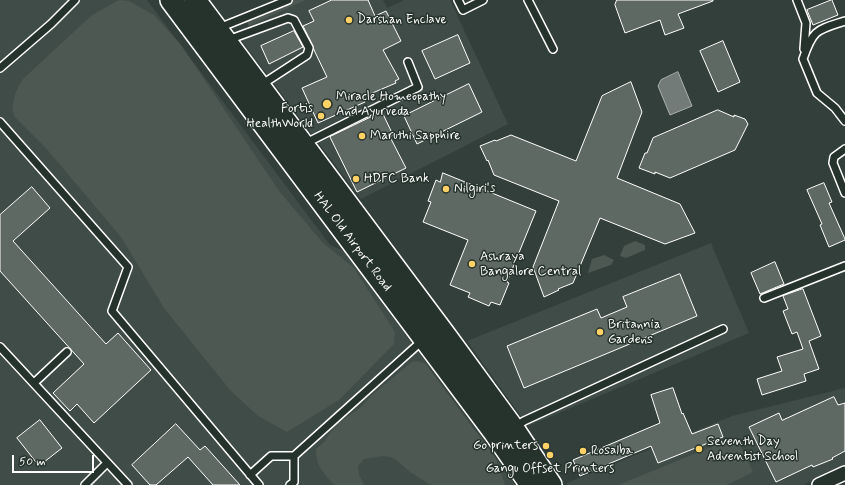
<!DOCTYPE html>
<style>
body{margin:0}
#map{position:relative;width:845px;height:485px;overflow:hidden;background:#333f3a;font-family:Mynerve,sans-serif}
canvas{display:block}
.scale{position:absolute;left:12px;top:455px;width:82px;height:18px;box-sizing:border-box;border:2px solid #fff;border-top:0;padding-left:5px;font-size:12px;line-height:14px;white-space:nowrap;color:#fff;-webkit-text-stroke:3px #26332d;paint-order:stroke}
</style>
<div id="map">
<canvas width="845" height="485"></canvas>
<div class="scale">50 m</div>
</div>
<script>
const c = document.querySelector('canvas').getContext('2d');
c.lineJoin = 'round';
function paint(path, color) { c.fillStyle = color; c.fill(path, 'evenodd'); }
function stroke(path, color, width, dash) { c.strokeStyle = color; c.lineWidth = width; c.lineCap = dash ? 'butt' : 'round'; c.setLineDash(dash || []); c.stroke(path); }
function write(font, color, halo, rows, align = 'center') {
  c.font = font + ' Mynerve,sans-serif'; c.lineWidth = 3; c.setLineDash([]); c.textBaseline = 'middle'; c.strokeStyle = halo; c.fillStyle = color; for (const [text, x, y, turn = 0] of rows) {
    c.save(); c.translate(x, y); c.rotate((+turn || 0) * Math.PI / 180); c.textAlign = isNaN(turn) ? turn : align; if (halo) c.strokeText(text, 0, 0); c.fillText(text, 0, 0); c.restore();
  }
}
const built = new Path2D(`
 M0,0H147L330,245L344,251L415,348L480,435L515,485H0Z
 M306,0H383L387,8L404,0H450L508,124L361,199L235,32Z
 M711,243L749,333L528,426L467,341Z
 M845,388V466L803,485H568L567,483L732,416Z`);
const green = new Path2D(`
 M119,0L129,1L154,15L181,45L279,191L323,243L354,268L395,332L394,344L339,400L287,432L258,416L230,390L164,308L121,237L45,147L14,116C10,103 16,90 23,79L92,15Z
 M276,0H306L249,26L243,15Z
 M635,241L645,245V250L626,258L620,256L624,246Z
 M604,255L614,260L611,265L588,273L592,259Z
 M413,361L425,363L496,459L505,485H431L410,472L394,458L384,456L364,459L358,466L359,475L364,485H334C323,472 316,466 316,449L324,442L336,425L360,408L373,394Z
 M736,437L753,472L727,485H618Z`);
const water = new Path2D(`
 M678,72L692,106L670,115L658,86L661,80Z`);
const building = new Path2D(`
 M332,0H368L375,16L386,11L401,41L383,50L399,79L395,81L396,83L363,97L365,102L318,123L302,88L327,77L314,50L313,46L303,26L314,21L309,11Z
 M617,0H713V1L678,14L684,28L665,35L660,20L625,33L615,5Z
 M832,0L838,15L813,25L807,10Z
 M294,31L303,47L269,64L261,46Z
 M458,35L470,63L435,79L422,51Z
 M723,41L740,82L718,92L700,51Z
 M631,82L642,112L617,178L680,204L695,233L665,244L600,218L573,283L558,289L559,290L544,297L533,267L559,201L494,175L488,160L487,161L480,146L495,140L496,141L511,135L576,161L602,96Z
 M469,84L482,112L417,144L404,116Z
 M718,110L734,117V115L745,119L748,124L735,150L670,178L655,172V174L639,168L645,153H647L653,138Z
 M382,112L393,135L390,137L406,168L357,192L330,137Z
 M443,173L536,211L507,282L509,283L500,305L491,302L489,306L468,297L470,293L450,285L468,240L423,222L431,202L428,201L436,180L440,182Z
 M824,183L832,202L829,203L845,239V240L829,247L820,225L822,224L807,190Z
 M32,187L50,208L13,241L106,344L118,333L151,370L94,423L77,404L70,411L53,393L84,364L0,271V215Z
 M775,262L784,284L760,294L751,273Z
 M680,274L697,316L524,388L507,346L597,309L601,318L627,307L623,297Z
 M803,289L821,336L809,341L819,369L804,374L806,381L762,395L757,379L782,371L777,357L803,349L797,332L792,334L783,311L788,309L783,296Z
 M673,388L682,414L683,413L692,434L718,424L723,437L658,463L651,446L580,476L573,460L660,423L651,395Z
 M834,397L838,405L845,403V451L832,458L833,459L813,467L812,465L776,482L749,427L779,413L782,420Z
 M40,420L62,448L39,466L17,438Z
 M176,424L200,450L205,446L240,485H213L188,457L156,485H150L132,465Z`);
const lane = new Path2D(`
 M458,0L463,10L483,0
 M528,0L553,49
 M797,0L806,23L804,49
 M845,21C817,30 813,29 803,59L817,93L835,108L845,121
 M219,28L288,0
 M228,40L288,18L294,20L309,48L307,55L261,85
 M0,68L51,24L75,0
 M0,122L128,267L112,311L259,485
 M304,144L418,87L408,62
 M845,149L834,157L833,163L845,193
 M764,298L845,266
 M0,347L128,485
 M34,383L67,352
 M515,427L524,421L723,329
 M250,475L271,456H294L423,340
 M85,485L107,463
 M290,485L294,482V456`);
const street = new Path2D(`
 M819,485L845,473`);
const primary = new Path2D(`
 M171,0L494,432L531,485
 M195,0L448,339L513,428L551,485`);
const markers = [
 [349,20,4,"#ffd166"],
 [327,104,5,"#ffd166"],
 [321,116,4,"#ffd166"],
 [362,136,4,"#ffd166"],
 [356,179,4,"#ffd166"],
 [446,189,4,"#ffd166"],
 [472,264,4,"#ffd166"],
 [600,332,4,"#ffd166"],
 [546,446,4,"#ffd166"],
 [699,449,4,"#ffd166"],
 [583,451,4,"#ffd166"],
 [550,455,4,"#ffd166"]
];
const poiNames = [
 ["Darshan Enclave",357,20],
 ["Miracle Homeopathy",336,97],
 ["And Ayurveda",336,112],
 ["Fortis",313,109,"right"],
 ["HealthWorld",313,124,"right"],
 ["Maruthi Sapphire",370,136],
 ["HDFC Bank",364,179],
 ["Nilgiri's",454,189],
 ["Ashraya",480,257],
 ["Bangalore Central",480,272],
 ["Britannia",608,325],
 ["Gardens",608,340],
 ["Seventh Day",707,442],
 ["Adventist School",707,457],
 ["Go printers",538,446,"right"],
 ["Rosalba",591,451],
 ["Gangu Offset Printers",550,469,"center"]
];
const streetNames = [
 ["HAL Old Airport Road",352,242,53]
];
paint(built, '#404c47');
paint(green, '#4d5853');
paint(water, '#737b78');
stroke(water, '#abb0ae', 1);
paint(building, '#5f6964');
stroke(building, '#fff', 1);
stroke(lane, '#fff', 10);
stroke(street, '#fff', 16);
stroke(primary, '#fff', 24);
stroke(lane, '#26332d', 7);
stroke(street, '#26332d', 13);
stroke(primary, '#26332d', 21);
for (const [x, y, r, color] of markers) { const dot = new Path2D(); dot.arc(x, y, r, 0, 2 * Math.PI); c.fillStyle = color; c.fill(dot); stroke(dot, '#26332d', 1.5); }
write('13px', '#fff', '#26332d', poiNames, 'left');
write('13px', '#fff', '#26332d', streetNames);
</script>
